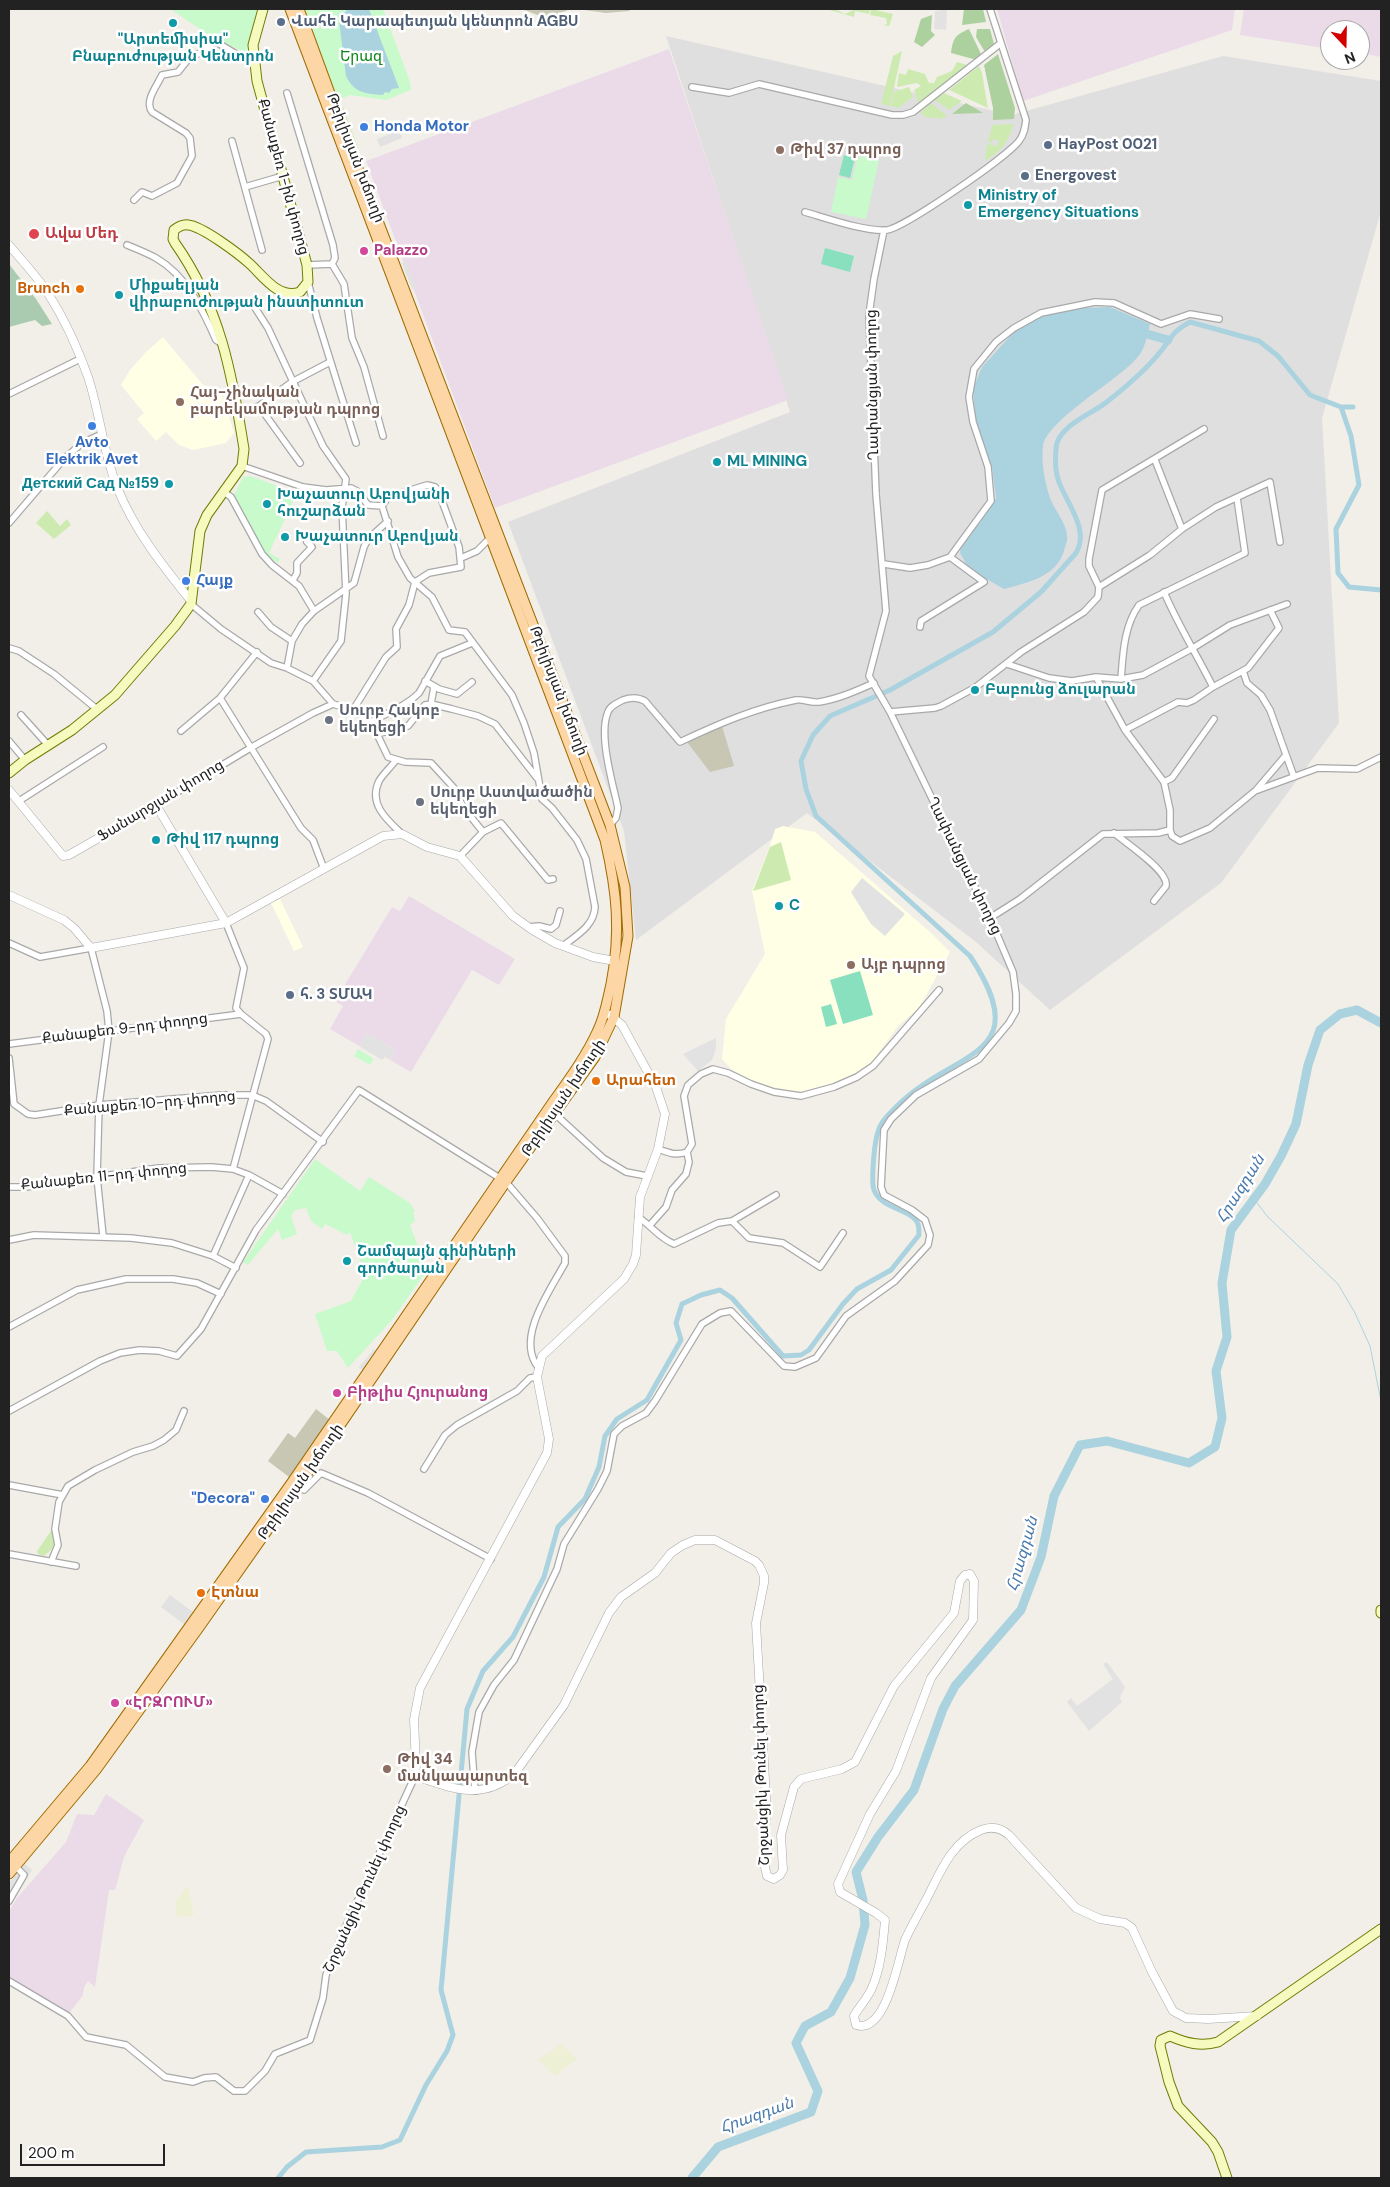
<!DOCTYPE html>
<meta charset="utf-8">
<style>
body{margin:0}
#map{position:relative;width:1390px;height:2187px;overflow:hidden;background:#f2efe9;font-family:"DM Sans",sans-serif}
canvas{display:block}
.frame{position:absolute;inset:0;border:10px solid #222;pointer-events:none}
.north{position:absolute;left:1320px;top:20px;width:50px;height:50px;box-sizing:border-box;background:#fff;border:1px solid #a7a7a7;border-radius:50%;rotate:159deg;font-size:14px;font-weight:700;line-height:20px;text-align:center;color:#222}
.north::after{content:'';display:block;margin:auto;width:18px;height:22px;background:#d40000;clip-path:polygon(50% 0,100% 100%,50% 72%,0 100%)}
.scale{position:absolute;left:20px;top:2144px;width:145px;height:22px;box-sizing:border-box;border:2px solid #222;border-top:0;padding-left:6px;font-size:15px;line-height:18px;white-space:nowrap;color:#222;-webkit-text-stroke:4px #fff;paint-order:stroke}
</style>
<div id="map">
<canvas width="1390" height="2187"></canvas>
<div class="frame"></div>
<div class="north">N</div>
<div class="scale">200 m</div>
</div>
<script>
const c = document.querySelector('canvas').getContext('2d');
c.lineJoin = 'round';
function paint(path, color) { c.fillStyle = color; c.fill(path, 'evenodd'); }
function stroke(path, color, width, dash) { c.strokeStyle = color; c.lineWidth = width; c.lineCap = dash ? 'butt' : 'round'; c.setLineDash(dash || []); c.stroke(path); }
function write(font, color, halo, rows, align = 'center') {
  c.font = font + ' "DM Sans","Noto Sans Armenian",sans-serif'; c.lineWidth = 5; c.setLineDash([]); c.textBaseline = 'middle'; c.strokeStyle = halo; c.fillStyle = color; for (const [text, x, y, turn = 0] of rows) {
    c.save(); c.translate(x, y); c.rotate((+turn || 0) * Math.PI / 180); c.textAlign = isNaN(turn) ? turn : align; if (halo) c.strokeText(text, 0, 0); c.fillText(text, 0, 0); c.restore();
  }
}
const residential = new Path2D(`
 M666,36L1012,115L1223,56L1381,81V211L1322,418L1339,723L1221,883L1050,1010L976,942L807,813L636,940L624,831L508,522L790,412Z`);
const industrial = new Path2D(`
 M997,9H1235L1232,30L1023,101Z
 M1244,9H1381V57L1360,53V30H1330V49L1240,35Z
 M669,49L788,400L495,508L366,161Z
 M409,896L515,959L499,985L472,970L411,1072L390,1060L396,1050L367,1033L359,1046L330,1029L343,1006L335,1001L392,907L400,911Z
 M106,1794L144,1820L124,1857L115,1890H109L95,1987L88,1981L84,1987L83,1995L71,2011L66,2013L9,1976V1911L17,1898L66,1842L77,1814L94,1815Z`);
const education = new Path2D(`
 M163,337L203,385L221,390L234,433L226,443L193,450L179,445L166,432L156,441L137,419L144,413L121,385L130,370L146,352Z
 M783,826L815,832L930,932L950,952L919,1008L898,1026L872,1062L853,1074L833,1083L799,1092L760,1085L731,1069L722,1059L726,1019L765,954L752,891L769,849L775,829Z
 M280,899L303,947L294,951L271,903Z
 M385,1762L394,1768L389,1777L379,1771Z`);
const construction = new Path2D(`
 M522,9H570L548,19Z
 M577,9H632L629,11L606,13Z
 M722,726L734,766L710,772L687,742Z
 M316,1409L330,1420L289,1477L268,1461L288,1433L295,1438Z`);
const farmland = new Path2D(`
 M188,1885L194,1915L177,1917L175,1901Z
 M561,2044L577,2059L555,2076L538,2060Z`);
const grass = new Path2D(`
 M826,9H835L845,14L855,9H870L869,14L855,11L854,17Z
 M871,9L893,14L889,26L883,25L887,24L886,18L870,15Z
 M902,51L890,106L881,104L893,56Z
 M957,62L967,65L919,104L914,90L921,86L917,83L897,87L899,73L906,75L908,69L925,74L929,83H934L937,77L952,71Z
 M979,66L982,73L988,108L949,90Z
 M909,87L913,97L898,108L891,106L894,92Z
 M944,93L962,101L949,110L935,100Z
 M931,103L947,116L941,119L936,117V118L926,117L920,113Z
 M343,107L358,148H356L340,108Z
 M1014,124C1007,144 1002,150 985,161L987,144L997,146L999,141L993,139L991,143H988L992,125Z
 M47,511L60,526L67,519L71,525L54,539L36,523Z
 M781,842L791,880L753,891L770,847Z
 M53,1528C56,1542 56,1547 44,1556L38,1554L37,1551Z`);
const forest = new Path2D(`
 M964,9H983L986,22L962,25Z
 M932,15L931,31L935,35L922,47L914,42L921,19Z
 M969,29L981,54L977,60L951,53C953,38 955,35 969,29Z
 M977,29H990L994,44L985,52L976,37Z
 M998,54L1015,108L1014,119L993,120V108L984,65Z
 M966,103L983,113L952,114Z`);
const cemetery = new Path2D(`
 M9,264L36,299L52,324L42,326L35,320L9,327Z`);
const park = new Path2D(`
 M170,9H257L247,51C223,48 191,22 170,9Z
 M305,9H383L410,82L411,90L386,100L350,95L340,99L339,97L337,98L306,18Z
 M870,155L879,160L866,219L831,212L838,177L852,180L857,158Z
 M250,476L297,493L269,553L280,559L278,563L264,554L234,495L243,477Z
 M358,1049L374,1059L370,1065L354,1056Z
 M315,1159L360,1191L369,1177L410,1203L415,1211L413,1213L415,1221L410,1225L427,1270L392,1320L348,1368L337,1351H327L315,1314L351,1301L365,1275L350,1232L347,1235L325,1224L322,1229L311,1221L306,1208L295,1210L291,1216L297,1234L282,1240L278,1229L248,1265L243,1262Z`);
const pitch = new Path2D(`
 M844,155L855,158L850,178L839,175Z
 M825,248L854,256L850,272L821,264Z
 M860,971L873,1015L843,1024L830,980Z
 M831,1004L837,1024L826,1027L821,1007Z`);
const parking = new Path2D(`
 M947,9L946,30L934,29L935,11Z
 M399,130L402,138L380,147L377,139Z
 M406,261L416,288L412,289L402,263Z
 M862,878L905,914L885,936L871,924L851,892Z
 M367,1033L396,1050L390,1060L385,1057L382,1060L359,1046Z
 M716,1038V1049L712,1060L698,1071L683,1054Z
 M374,1349L376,1351L364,1370L358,1368Z
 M170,1595L193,1612L184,1624L161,1607Z
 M1107,1662L1125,1687L1120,1698L1122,1702L1089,1731L1067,1702L1071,1698L1077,1706L1113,1679L1103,1664Z
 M25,1864L32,1870L9,1907V1883Z`);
const water = new Path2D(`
 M346,9H369L399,88L392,89L389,93L385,92L383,95C366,94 354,93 346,76L338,13L346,12Z
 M1110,307L1150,324C1147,336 1145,350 1136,359C1117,381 1047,420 1043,446C1041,462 1045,483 1050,498C1055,511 1066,522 1067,536C1068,539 1066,544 1065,547C1059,576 1030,582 1004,589L969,569L960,553L961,544L980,523L996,498L992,467L976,424L973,389L982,367L1013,333L1031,319L1082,308Z`);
const stream = new Path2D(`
 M1254,1199L1267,1216L1338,1284L1355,1313L1370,1346L1381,1401`);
const canal = new Path2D(`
 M1341,407L1351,436L1359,485L1336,529L1338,573L1349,587L1381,590
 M278,2178L287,2167L306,2152L382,2147L400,2140L426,2085L447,2051L453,2035L441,1990L467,1709L483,1671L513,1637L544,1577L558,1527L585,1499L599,1467L605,1436L617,1419L647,1400L681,1340L676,1323L682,1304L701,1295L720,1290L732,1298L783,1356L801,1355L809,1350L843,1304L857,1289L891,1270L919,1235C919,1232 919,1227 918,1224C911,1208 882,1210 874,1190C871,1182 874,1150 876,1140C879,1123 885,1118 897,1106C954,1049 1038,1059 970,956L816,816L806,789L801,761L813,735L830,716L890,690L993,632L1041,592L1076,553C1090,530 1067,504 1059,482C1055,472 1055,459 1056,448C1058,425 1093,414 1108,401C1127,386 1146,370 1161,351C1173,336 1172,332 1190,322L1259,341L1278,356L1310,395L1341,407H1353`);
const river = new Path2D(`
 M1147,334L1168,340
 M692,2178L718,2147L811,2112L818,2091L796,2043L805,2026L831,2012L850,1978L865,1925L863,1900L856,1872L878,1837L914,1790L943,1709L955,1686L1021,1610L1041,1557L1054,1496L1080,1445L1107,1441L1189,1463L1215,1447L1222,1418L1216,1371L1227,1337L1222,1283L1231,1230L1265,1184L1281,1156L1296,1124L1308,1065L1320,1030L1340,1014L1357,1010L1381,1023`);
const minor = new Path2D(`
 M692,87L729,93L759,84L892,115H903L913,112L1001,43
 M287,93L333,245L335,258L332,264
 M232,141L262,250
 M245,187L283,176
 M134,200L142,192L152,196L177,183L192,156L190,138L186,133L152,112C144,101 157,86 162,75L178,72L190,57L196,55L216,42L238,55L254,58
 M805,212C826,218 866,232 887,230C904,228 1007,157 1019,141C1024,135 1025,128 1026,120L990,9
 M127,245C137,249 147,253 156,258C186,275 203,310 216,340L222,344
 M332,264L344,284L352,338L364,367L383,436
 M307,265L332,264
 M308,282L317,318L356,443
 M252,303L268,328L323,446L346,479L342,507L346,594L341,641L313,681
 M9,394L78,360
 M259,406L300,463
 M238,414L259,406L292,382L330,362
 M1155,460L1182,529
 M242,466L303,487L326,490L351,488L357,491L368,505L382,506
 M224,492L231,497L262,554L272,565L299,586L314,611
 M382,506L398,557L410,578L432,597L449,630L465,632L512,695L524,723L534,753L542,799L552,808L577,840L586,859L595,907C594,926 577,935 563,946
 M382,506L388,497L427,485L435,487L438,490L459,547L461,567L429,573L415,582
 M9,523L63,460L82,443L100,435
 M461,558L477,551L491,537
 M884,564L910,568L928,565L950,557L991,501L988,467L973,422L969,397L974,369L996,342L1014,328L1041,313L1095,302L1114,303L1161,324L1190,314L1219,319
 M293,580L297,573V563L312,547L307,542
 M1099,587L1150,555L1182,529L1216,507L1270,482L1280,542
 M1164,592C1178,625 1197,655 1213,687
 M191,604L221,629L271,663L287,668L313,681L333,704L353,710L361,715L377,734L388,757L405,762L431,763L454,788L463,807L483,832
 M258,612L271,627L292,641
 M920,627L921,621L984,582L950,557
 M9,648L19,651L54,674L98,710
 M287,668L292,641L302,624L314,611L354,583L364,547L368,539L388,521
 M1243,671L1247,683L1261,695L1270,710L1294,777
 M1096,677L1121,679L1143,675L1193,648L1230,625L1287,604
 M1121,679C1123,653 1124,626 1139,605L1245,553L1237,498
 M425,681L439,689L457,694L472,682
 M220,698L301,828L313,840L324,869
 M431,704L434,687
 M353,710L386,657L397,647L396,629L409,605L415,582
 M890,712L935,708L941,706L976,687L1021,652L1084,612L1098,597L1099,587L1089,566V559L1102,490L1204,429
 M21,715L48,745
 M369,723C386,713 405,707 419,693L440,656L472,643
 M1125,730L1178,702L1187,703L1194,700L1213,687L1248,668L1279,628L1270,610
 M181,731L220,698L257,652
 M377,734L408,726L425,705L431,704L452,709L478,716L495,724L537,778
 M9,741L25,760
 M396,760C391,767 383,774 379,781C368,804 387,820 402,834
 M1164,782L1172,778L1214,719
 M1257,789L1286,755
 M19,801L103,747
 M156,805L252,747L313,713L333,704
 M610,825L616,818L618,808C613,784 598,735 608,712C610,706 617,703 623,700C631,697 638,697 645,701L680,742C718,724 755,708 796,700C804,699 811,703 819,702C838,699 856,691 874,683
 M1170,830L1172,836L1180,841L1210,828L1255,791L1318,768L1357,769L1381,757
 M1114,833C1126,843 1169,871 1166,886L1154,901
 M460,856L483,832L501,823L548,880L553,879
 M990,918L1020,899L1103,834L1158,833L1170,830V810L1164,782L1125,730L1096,677L1072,681L1049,678L1007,664
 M226,923L244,968L236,1008L241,1014L266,1034L268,1039L233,1169
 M528,927L539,926L551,929L556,925L560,911
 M9,943L40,957L91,948L107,1011L109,1031L99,1105L97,1177L103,1236
 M9,1044L241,1014
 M9,1058L14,1104L28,1114L35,1115L99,1105L222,1095H252L266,1101L323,1142
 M555,1114L603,1158L626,1172L647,1176
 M658,1149C669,1153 676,1156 687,1152L692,1144L684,1096L688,1085L701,1074L713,1069L728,1073L751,1084L774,1092L801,1096L834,1087L857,1077L873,1066L939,990
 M9,1187H26L159,1168L211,1167L233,1169L249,1175L283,1194
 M638,1217C653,1227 658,1237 674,1244L718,1223L732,1221L749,1238L783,1243L820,1267L843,1233
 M732,1221L776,1195
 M650,1225L666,1207L672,1190L686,1174L689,1162L687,1152
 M9,1240L34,1235L131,1238L172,1243L213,1256L236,1268
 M213,1256L249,1175
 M9,1327L77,1290L126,1279H173L197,1283L221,1294
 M9,1411L100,1361L120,1353L140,1350L159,1351L177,1356L201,1329L256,1230L359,1090L506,1182L537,1218L565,1256V1263C551,1289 515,1338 538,1367
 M424,1469L445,1435L457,1425L517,1391L530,1378L537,1377
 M9,1485L63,1495
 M298,1487L304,1490L321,1473L368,1493L491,1559
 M9,1554L76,1566
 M51,1562L58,1545L55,1529L59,1502L68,1486L95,1470L133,1452L153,1446L164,1440L176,1430L184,1411
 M475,1791L472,1752L479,1712L494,1685L514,1660L557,1569L564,1544L598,1489L607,1471L614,1434L622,1426L646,1413L655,1401L702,1324L720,1313L731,1311L784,1366L795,1367L816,1358L846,1316L895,1281L928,1245L930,1235L925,1220L912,1210L884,1195L881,1187L884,1130L891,1119L916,1095L979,1059L1009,1023L1016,1011V994L1013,972L990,918L890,712L869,676L886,611L876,494L869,315L874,279L884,230
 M9,1901L24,1875L15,1866
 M9,1981L68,2016L86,2037L126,2045L165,2077L193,2082L204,2078L216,2077L234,2091H245L265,2071L275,2054L310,2040L323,1998L326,1975L346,1926L415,1776`);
const tertiary = new Path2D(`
 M9,245C22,261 38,277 49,295C65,320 78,349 88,377C100,413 103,452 117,487C134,530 163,566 191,601
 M9,790L63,856L69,855L156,805L226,923
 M9,895L64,920L74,928L91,948L226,923L383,836L402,834L427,847L460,856L513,916L531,929L555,943L593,957L615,961
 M610,1015L622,1025L656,1087L665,1114L658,1149L640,1197L636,1255L633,1264L624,1279L542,1356L537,1377L549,1439L547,1453L420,1688L414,1719L416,1766L415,1776C451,1788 482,1802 515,1773L564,1705L609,1613L621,1597L655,1573L671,1553L683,1545L695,1540H715L755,1561L759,1565L764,1576V1583L756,1623L766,1798L765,1867L767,1876L774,1879L780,1875L783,1870L781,1835L794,1787L801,1779L842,1769L855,1762L894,1686L954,1613L960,1581L965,1575L970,1574L974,1581L973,1620L931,1678L896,1771L870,1814L838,1884L840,1892L876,1913L885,1920C883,1943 881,1969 871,1990C866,2000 859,2007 854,2016L856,2025C886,2035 898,1960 905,1940C911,1927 919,1913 926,1900C940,1873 951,1842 981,1830C991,1826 1001,1828 1009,1835L1076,1908L1100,1919L1125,1923L1132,1928L1152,1972L1173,2011L1186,2018L1208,2019L1257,2016`);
const secondary = new Path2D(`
 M9,773L25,760L72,730L115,695L175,626L191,604L200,531L207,515L242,466L244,449C232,373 220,307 175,243L173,239L174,230C178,227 183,224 188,225C202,226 239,254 250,264C263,276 279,300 300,292L308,282L307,265L257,81L253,45L263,9
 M1381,1610V1613
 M1227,2178L1218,2152L1212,2142L1178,2106L1169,2082L1160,2046L1161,2040L1170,2036C1186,2043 1201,2047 1218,2042L1381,1929`);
const primary = new Path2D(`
 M9,1862L90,1766L292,1482L550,1106C567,1082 585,1058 597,1032C605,1016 607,1001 611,984C621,932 617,892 605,840L290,9
 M9,1874L96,1770L198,1629L298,1487L506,1182L595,1057L614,1017L628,936L625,887L610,825L352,153L299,9`);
const markers = [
 [281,22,5,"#5c6f8a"],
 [173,23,5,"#0f9aa8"],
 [364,127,5,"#3f7fe0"],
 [1048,145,5,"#5c6f8a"],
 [780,150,5,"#8d6e63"],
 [1025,176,5,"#5c6f8a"],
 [968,205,5,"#0f9aa8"],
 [34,234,6,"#e0444e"],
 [364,251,5,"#d1479c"],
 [80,289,5,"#e8710a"],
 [119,295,5,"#0f9aa8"],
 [180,402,5,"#8d6e63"],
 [92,426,5,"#3f7fe0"],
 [717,462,5,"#0f9aa8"],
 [169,484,5,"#0f9aa8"],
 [267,504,5,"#0f9aa8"],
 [285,537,5,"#0f9aa8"],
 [186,581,5,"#3f7fe0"],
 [975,690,5,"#0f9aa8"],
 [329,720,5,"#6b7280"],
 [420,802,5,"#6b7280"],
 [156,840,5,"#0f9aa8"],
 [779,906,5,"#0f9aa8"],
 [851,965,5,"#8d6e63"],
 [290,995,5,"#5c6f8a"],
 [596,1081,5,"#e8710a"],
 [347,1261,5,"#0f9aa8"],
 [337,1393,5,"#d1479c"],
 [265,1499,5,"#3f7fe0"],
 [201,1593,5,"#e8710a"],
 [115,1703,5,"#d1479c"],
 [387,1769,5,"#8d6e63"]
];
const serviceNames = [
 ["Վահե Կարապետյան կենտրոն AGBU",291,22],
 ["HayPost 0021",1058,145],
 ["Energovest",1035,176],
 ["հ. 3 ՏՄԱԿ",300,995]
];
const cultureNames = [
 ["\"Արտեմիսիա\"",173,40,"center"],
 ["Բնաբուժության Կենտրոն",173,57,"center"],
 ["Ministry of",978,196],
 ["Emergency Situations",978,213],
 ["Միքաելյան",129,286],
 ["վիրաբուժության ինստիտուտ",129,303],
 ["ML MINING",727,462],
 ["Детский Сад №159",159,484,"right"],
 ["Խաչատուր Աբովյանի",277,495],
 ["հուշարձան",277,512],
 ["Խաչատուր Աբովյան",295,537],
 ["Բաբունց ձուլարան",985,690],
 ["Թիվ 117 դպրոց",166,840],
 ["C",789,906],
 ["Շամպայն գինիների",357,1252],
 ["գործարան",357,1269]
];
const parkNames = [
 ["Երազ",361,57]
];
const shopNames = [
 ["Honda Motor",374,127],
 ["Avto",92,443,"center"],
 ["Elektrik Avet",92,460,"center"],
 ["Հայք",196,581],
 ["\"Decora\"",255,1499,"right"]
];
const educationNames = [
 ["Թիվ 37 դպրոց",790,150],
 ["Հայ-չինական",190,393],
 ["բարեկամության դպրոց",190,410],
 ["Այբ դպրոց",861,965],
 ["Թիվ 34",397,1760],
 ["մանկապարտեզ",397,1777]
];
const streetNames = [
 ["Թբիլիսյան խճուղի",355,158,69],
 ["Քանաքեռ 1-ին փողոց",283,177,75],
 ["Ղափանցյան փողոց",873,385,-91],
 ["Թբիլիսյան խճուղի",558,691,69],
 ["Ֆանարջյան փողոց",161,801,-31],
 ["Ղափանցյան փողոց",964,866,64],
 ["Քանաքեռ 9-րդ փողոց",125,1029,-7],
 ["Թբիլիսյան խճուղի",564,1098,-56],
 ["Քանաքեռ 10-րդ փողոց",150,1104,-5],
 ["Քանաքեռ 11-րդ փողոց",104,1177,-6],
 ["Թբիլիսյան խճուղի",301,1482,-55],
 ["Շրջանցիկ Թունել փողոց",762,1775,-92],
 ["Շրջանցիկ Թունել փողոց",365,1889,-66]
];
const healthNames = [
 ["Ավա Մեդ",45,234]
];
const hotelNames = [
 ["Palazzo",374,251],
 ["Բիթլիս Հյուրանոց",347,1393],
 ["«ԷՐԶՐՈՒՄ»",125,1703]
];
const foodNames = [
 ["Brunch",70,289,"right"],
 ["Արահետ",606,1081],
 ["Էտնա",211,1593]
];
const worshipNames = [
 ["Սուրբ Հակոբ",339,711],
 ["եկեղեցի",339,728],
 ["Սուրբ Աստվածածին",430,793],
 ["եկեղեցի",430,810]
];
const waterNames = [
 ["Հրազդան",1241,1189,-58],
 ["Հրազդան",1023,1554,-74],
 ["Հրազդան",757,2116,-20]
];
paint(residential, '#e0dfdf');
paint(industrial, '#ebdbe8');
paint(education, '#ffffe5');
paint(construction, '#c7c7b4');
paint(farmland, '#eef0d5');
paint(grass, '#cdebb0');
paint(forest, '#add19e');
paint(cemetery, '#aacbaf');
paint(park, '#c8facc');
paint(pitch, '#88e0be');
paint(parking, '#e2e2e2');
paint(water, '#aad3df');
stroke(stream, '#aad3df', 1);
stroke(canal, '#aad3df', 5);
stroke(river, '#aad3df', 9);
stroke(minor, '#a9a9a9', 8);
stroke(tertiary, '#a9a9a9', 9);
stroke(secondary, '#707d05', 11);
stroke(primary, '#a06b00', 11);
stroke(minor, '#fff', 5.5);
stroke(tertiary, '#fff', 8);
stroke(secondary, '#f7fabf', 9);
stroke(primary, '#fcd6a4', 9);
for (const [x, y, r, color] of markers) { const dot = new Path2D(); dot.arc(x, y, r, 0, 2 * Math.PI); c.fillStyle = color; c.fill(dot); stroke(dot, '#fff', 2); }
write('bold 15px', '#4e5e75', '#fff', serviceNames, 'left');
write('bold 15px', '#0d838f', '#fff', cultureNames, 'left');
write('15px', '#0c8416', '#fff', parkNames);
write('bold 15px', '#366cbe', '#fff', shopNames, 'left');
write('bold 15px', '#785e54', '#fff', educationNames, 'left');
write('15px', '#222', '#fff', streetNames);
write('bold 15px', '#be3a42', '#fff', healthNames, 'left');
write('bold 15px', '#b23c85', '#fff', hotelNames, 'left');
write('bold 15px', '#c56008', '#fff', foodNames, 'left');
write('bold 15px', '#5b616d', '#fff', worshipNames, 'left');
write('italic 16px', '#4a7aab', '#fff', waterNames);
</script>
